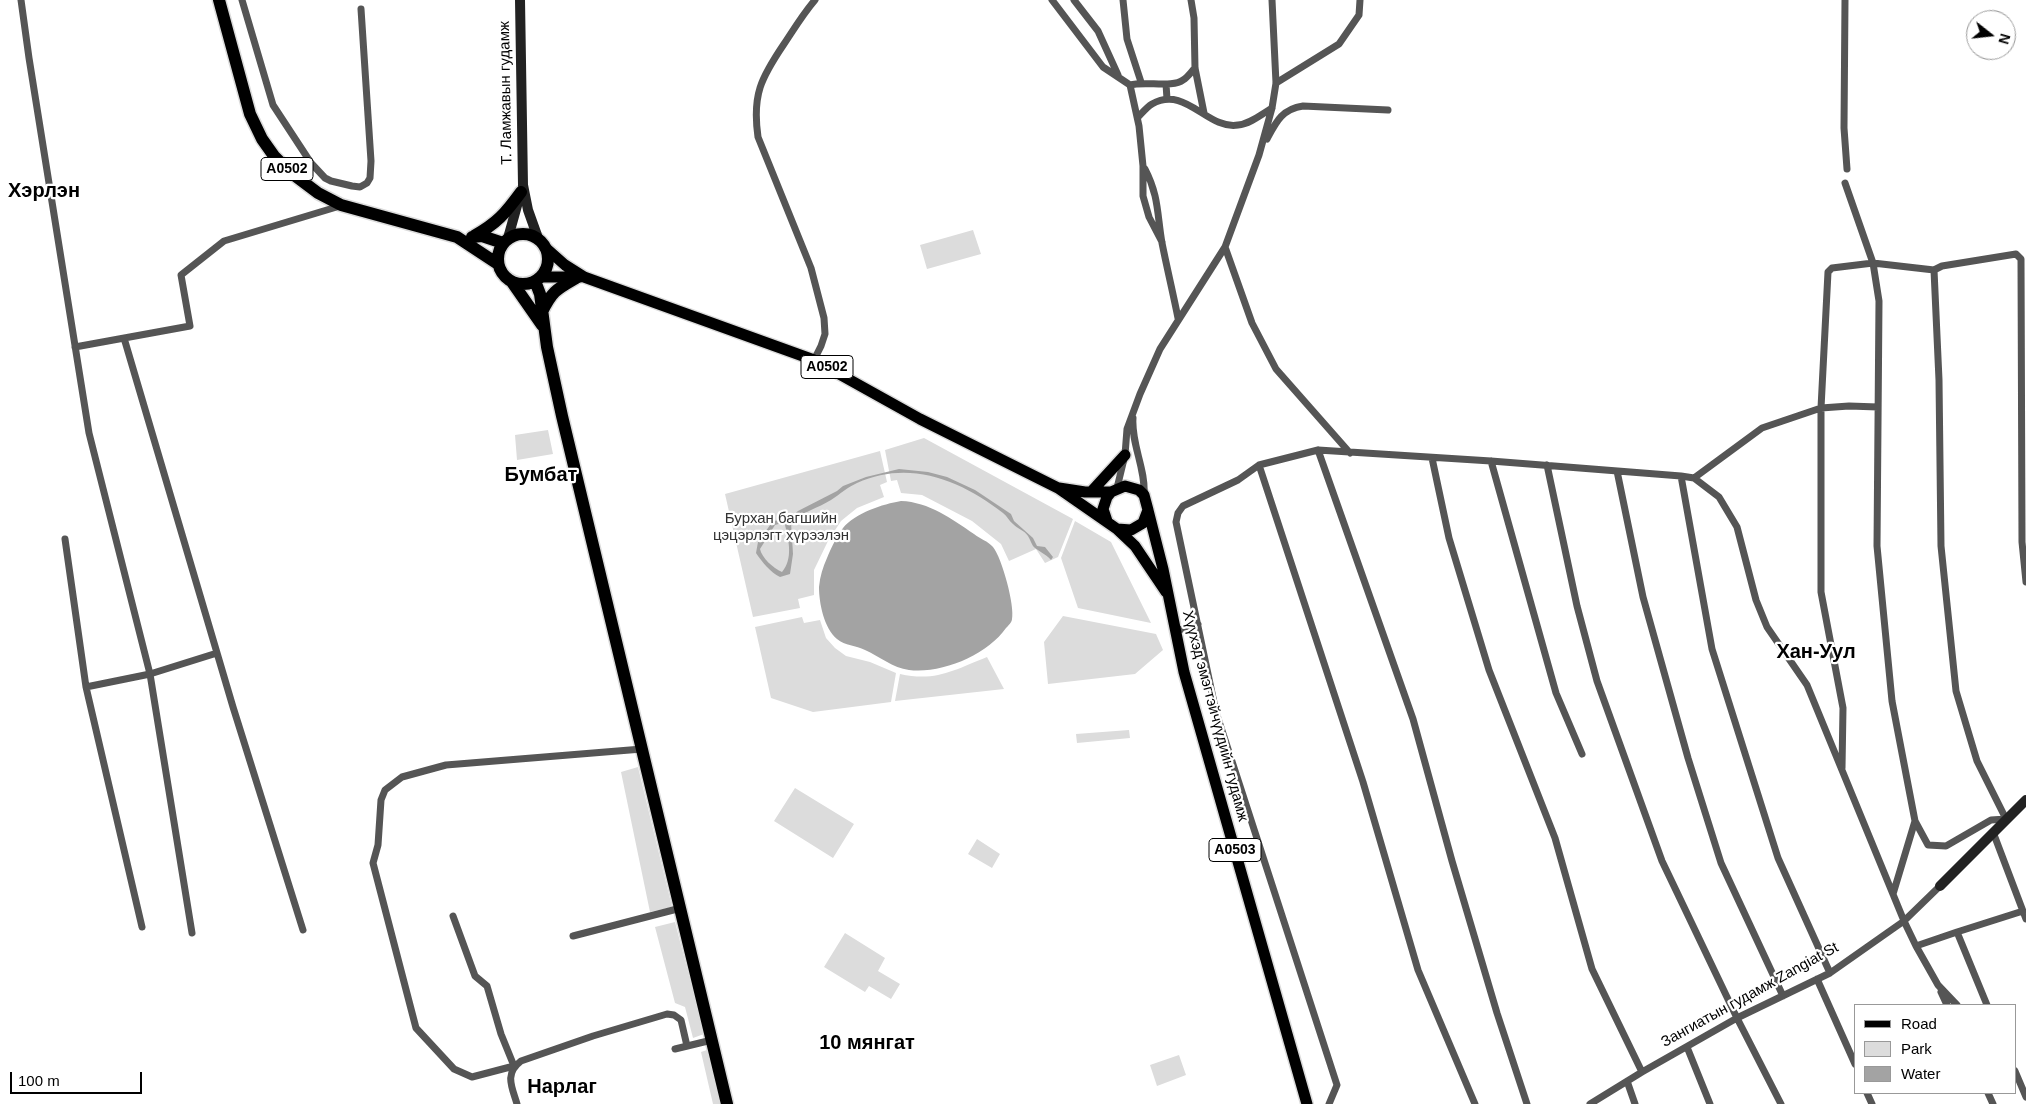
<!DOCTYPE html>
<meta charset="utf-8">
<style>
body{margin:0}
#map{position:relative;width:2026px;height:1104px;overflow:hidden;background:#fff;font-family:Helvetica,sans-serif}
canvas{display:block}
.legend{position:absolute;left:1854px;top:1004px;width:162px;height:90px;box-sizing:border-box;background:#fff;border:1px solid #999;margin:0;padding:6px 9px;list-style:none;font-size:15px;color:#000}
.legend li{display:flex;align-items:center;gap:10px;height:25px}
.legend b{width:25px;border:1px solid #999}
.north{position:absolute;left:1966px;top:10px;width:50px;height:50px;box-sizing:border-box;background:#fff;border:1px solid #999;border-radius:50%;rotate:106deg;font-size:14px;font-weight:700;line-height:20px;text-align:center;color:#000}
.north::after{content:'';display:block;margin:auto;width:18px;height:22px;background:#000;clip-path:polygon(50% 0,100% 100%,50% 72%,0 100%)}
.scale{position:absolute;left:10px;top:1072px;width:132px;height:22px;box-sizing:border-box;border:2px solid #000;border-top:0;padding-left:6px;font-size:15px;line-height:18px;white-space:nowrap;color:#000;-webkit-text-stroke:4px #fff;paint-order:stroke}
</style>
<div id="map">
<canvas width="2026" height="1104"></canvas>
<ul class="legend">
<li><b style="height:6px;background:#000"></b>Road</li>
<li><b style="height:14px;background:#dcdcdc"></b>Park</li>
<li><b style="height:14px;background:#a3a3a3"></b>Water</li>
</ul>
<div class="north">N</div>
<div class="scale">100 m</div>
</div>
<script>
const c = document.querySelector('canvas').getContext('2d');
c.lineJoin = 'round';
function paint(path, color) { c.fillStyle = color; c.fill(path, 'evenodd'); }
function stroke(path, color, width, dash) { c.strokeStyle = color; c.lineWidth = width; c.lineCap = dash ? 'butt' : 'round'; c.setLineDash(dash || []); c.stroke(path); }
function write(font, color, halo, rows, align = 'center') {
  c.font = font + ' Helvetica,sans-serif'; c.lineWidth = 4.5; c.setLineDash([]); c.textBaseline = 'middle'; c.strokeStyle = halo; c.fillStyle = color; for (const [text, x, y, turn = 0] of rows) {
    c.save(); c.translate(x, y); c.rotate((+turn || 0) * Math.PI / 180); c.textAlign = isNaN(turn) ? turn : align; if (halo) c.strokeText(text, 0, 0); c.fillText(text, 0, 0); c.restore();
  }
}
const green = new Path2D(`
 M973,230L981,254L927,269L920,245Z
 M548,430L553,454L517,460L515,435Z
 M924,438L1073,519L1058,557L1045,563L1036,549L1009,561L1001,544L972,521L922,495L901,493L897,480L891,481L885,450Z
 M880,451L887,482L880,485L884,497L857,508L841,521L828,541L814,570V595L798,599L800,608L753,617L725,494Z
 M1075,521L1111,542L1151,623L1078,608L1061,558Z
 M1063,616L1156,634L1163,650L1135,674L1048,684L1044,642Z
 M802,617L804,623L820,620L826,638L835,648L846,656L870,662L896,673L891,702L813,712L771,698L755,627Z
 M987,657L1004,689L895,701L900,674C936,682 954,670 987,657Z
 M1129,730L1130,738L1077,743L1076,734Z
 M638,767L672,907L650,912L621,772Z
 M795,788L854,824L833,858L774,821Z
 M977,839L1000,854L992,868L968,854Z
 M675,922L704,1034L693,1038L685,1007L675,1003L655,927Z
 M845,933L885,958L878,971L900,984L891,999L869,986L865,992L824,967Z
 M707,1050L720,1104H713L701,1052Z
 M1179,1055L1186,1075L1157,1086L1150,1065Z`);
const water = new Path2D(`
 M899,469L928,472L947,477L975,490L1011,514L1014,521L1033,538L1037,546L1045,547L1053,557L1051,560C1046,554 1036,550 1033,546C1031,543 1030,539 1028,536C1024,530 1018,529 1013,524C1009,521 1007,516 1003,513C961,480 909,459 857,483C848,487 840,494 831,500C818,508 803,512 791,522L793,554L790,574L780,577C770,572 762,562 756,553L758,542L773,521L788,519L798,511L837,491L843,486L866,477ZM782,523L785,525C789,541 793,559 782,572C773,568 762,558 760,549L775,525Z
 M901,501C929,502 952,519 974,534C980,539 988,541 993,547C1002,558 1015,606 1012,619C1012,622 1008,626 1006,628C987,655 942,674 909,670C893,668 879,656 865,650C856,645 845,646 837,639C824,628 819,603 819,587C820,576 823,567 827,558C831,548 837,536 843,528C855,513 883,504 901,501Z`);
const street = new Path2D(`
 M21,0L29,58L89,433L150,674L192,933
 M242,0L273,105L311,163L325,178L331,181L352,186L360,187L367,183L370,178L371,161L361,9
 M1052,0L1103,67L1130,85L1139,126L1143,166V196L1149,217L1162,242
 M1074,0L1098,31L1118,75
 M1123,0L1127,39L1141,82
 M1191,0L1194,18L1195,68L1204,113
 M1845,0L1844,128L1847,169
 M1276,83L1339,44L1359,15L1360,0
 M1166,84L1167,99
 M1130,85C1145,81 1173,88 1183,80C1188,77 1191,72 1195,68
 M1138,117C1142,113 1147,107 1152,104C1186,85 1207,130 1238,125C1250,124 1262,114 1272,108
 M1267,139C1276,122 1282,109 1303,106L1388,110
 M1145,169C1159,196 1157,214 1162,243C1167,268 1173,293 1178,318
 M1845,183L1873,263L1879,301L1877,546L1892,701L1915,821L1928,845L1946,846L1991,820L2006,819L1977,761L1956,691L1941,546L1939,380L1934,270
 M1225,247L1252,323L1276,369L1350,453
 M124,338L233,707L303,930
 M75,347L190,326L181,275L224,241L340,206
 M814,360L821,346L825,334L824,318L811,268L758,137C752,95 761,78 784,44C794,29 803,14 815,0
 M1133,418C1131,444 1146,469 1144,495
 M1318,450L1413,719L1452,861L1497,1013L1527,1104
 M1432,458L1449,538L1489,670L1555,838L1592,969L1642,1072
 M1491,461L1556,693L1582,754
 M1259,465L1363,782L1418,970L1475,1104
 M1547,465L1577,606L1597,681L1662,861L1737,1018L1781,1104
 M1617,471L1643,597L1688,758L1721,863L1783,996
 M1681,476L1712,649L1778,858L1830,973
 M1694,478L1762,428L1821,408L1849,406L1878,407
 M1117,488L1125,455L1127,429L1140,394L1160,349L1225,247L1259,155L1272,108L1276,83L1272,0
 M65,539L86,687L142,927
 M1176,631L1198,624
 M86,687L150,674L217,653
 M1842,768L1843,708L1821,592V408L1828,272L1832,268L1873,263L1934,270L1942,266L2016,254L2021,259L2022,542L2026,582
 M1993,832L2026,919
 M1893,894L1915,821
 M453,916L475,976L487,986L501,1034L514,1066L472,1077L454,1069L416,1028L373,863L378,845L381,800L385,790L402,777L446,765L642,749
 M573,936L681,908
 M1916,946L1957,932
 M1817,979L1855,1064
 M1941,992L1947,1005
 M1987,1005L1957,932L2023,911
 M1687,1047L1710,1104
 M675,1049L712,1040
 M2015,1071L2026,1097
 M1627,1081L1635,1104
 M1867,1093L1872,1104
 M1988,1093L1993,1104
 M517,1104C512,1087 504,1074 521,1061L593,1036L667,1014L674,1015L681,1020L687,1046
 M1329,1104L1337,1085L1216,712L1176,522L1178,513L1183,506L1238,480L1259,465L1318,450L1491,461L1681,476L1694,478L1719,497L1737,527L1756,600L1767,627L1807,685L1904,921L1916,946L1938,985L1957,1005
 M1590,1104L1642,1072L1737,1018L1830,973L1904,921L1940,886`);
const secondary = new Path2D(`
 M520,0L523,185L528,210L538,238
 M508,238L520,195
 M1940,886L2026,800`);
const primary = new Path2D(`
 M547,249L565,265L584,277L814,360L920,419L1058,488L1117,529L1131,530L1143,523L1148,510L1144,495L1139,490L1125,486L1111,492L1107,497L1103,509L1107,521
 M542,277H580
 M1059,488L1085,492H1111
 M1091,492L1125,455
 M1148,510L1163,569L1184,672L1307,1104
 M1117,529L1135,546L1166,592`);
const highway = new Path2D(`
 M219,0L250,114L262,139L274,156L290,172L318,193L341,205L457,237L498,264
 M498 259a25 25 0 1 1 50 0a25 25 0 1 1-50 0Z
 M474,236C497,223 505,214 521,192
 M472,237L482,236L503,243
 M535,281L540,294L547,347L562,416L727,1104
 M512,282L542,325
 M542,312C552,291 557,289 576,278`);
const shields = [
 [287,169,52],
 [827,367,52],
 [1235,850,52]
];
const shieldNames = [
 ["A0502",287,169],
 ["A0502",827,367],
 ["A0503",1235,850]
];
const streetNames = [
 ["Т. Ламжавын гудамж",506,93,-91],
 ["Хүүхэд эмэгтэйчүүдийн гудамж",1215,716,75],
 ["Зангиатын гудамж Zangiat St",1750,995,-29]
];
const parkNames = [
 ["Бурхан багшийн",781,519],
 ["цэцэрлэгт хүрээлэн",781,536]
];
const districtNames = [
 ["Хэрлэн",44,191],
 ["Бумбат",541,475],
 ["Хан-Уул",1816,652],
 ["10 мянгат",867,1043],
 ["Нарлаг",562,1087]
];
paint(green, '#dcdcdc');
paint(water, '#a3a3a3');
stroke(primary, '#dbdbdb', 14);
stroke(highway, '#dbdbdb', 15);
stroke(street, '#555', 7);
stroke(secondary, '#222', 10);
stroke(primary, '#000', 11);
stroke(highway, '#000', 12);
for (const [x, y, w] of shields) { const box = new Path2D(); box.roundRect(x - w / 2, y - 11.5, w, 23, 4); c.fillStyle = '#fff'; c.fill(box); stroke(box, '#000', 1); }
write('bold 14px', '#000', null, shieldNames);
write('15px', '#000', '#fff', streetNames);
write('15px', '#333', '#fff', parkNames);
write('bold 20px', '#000', '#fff', districtNames);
</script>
